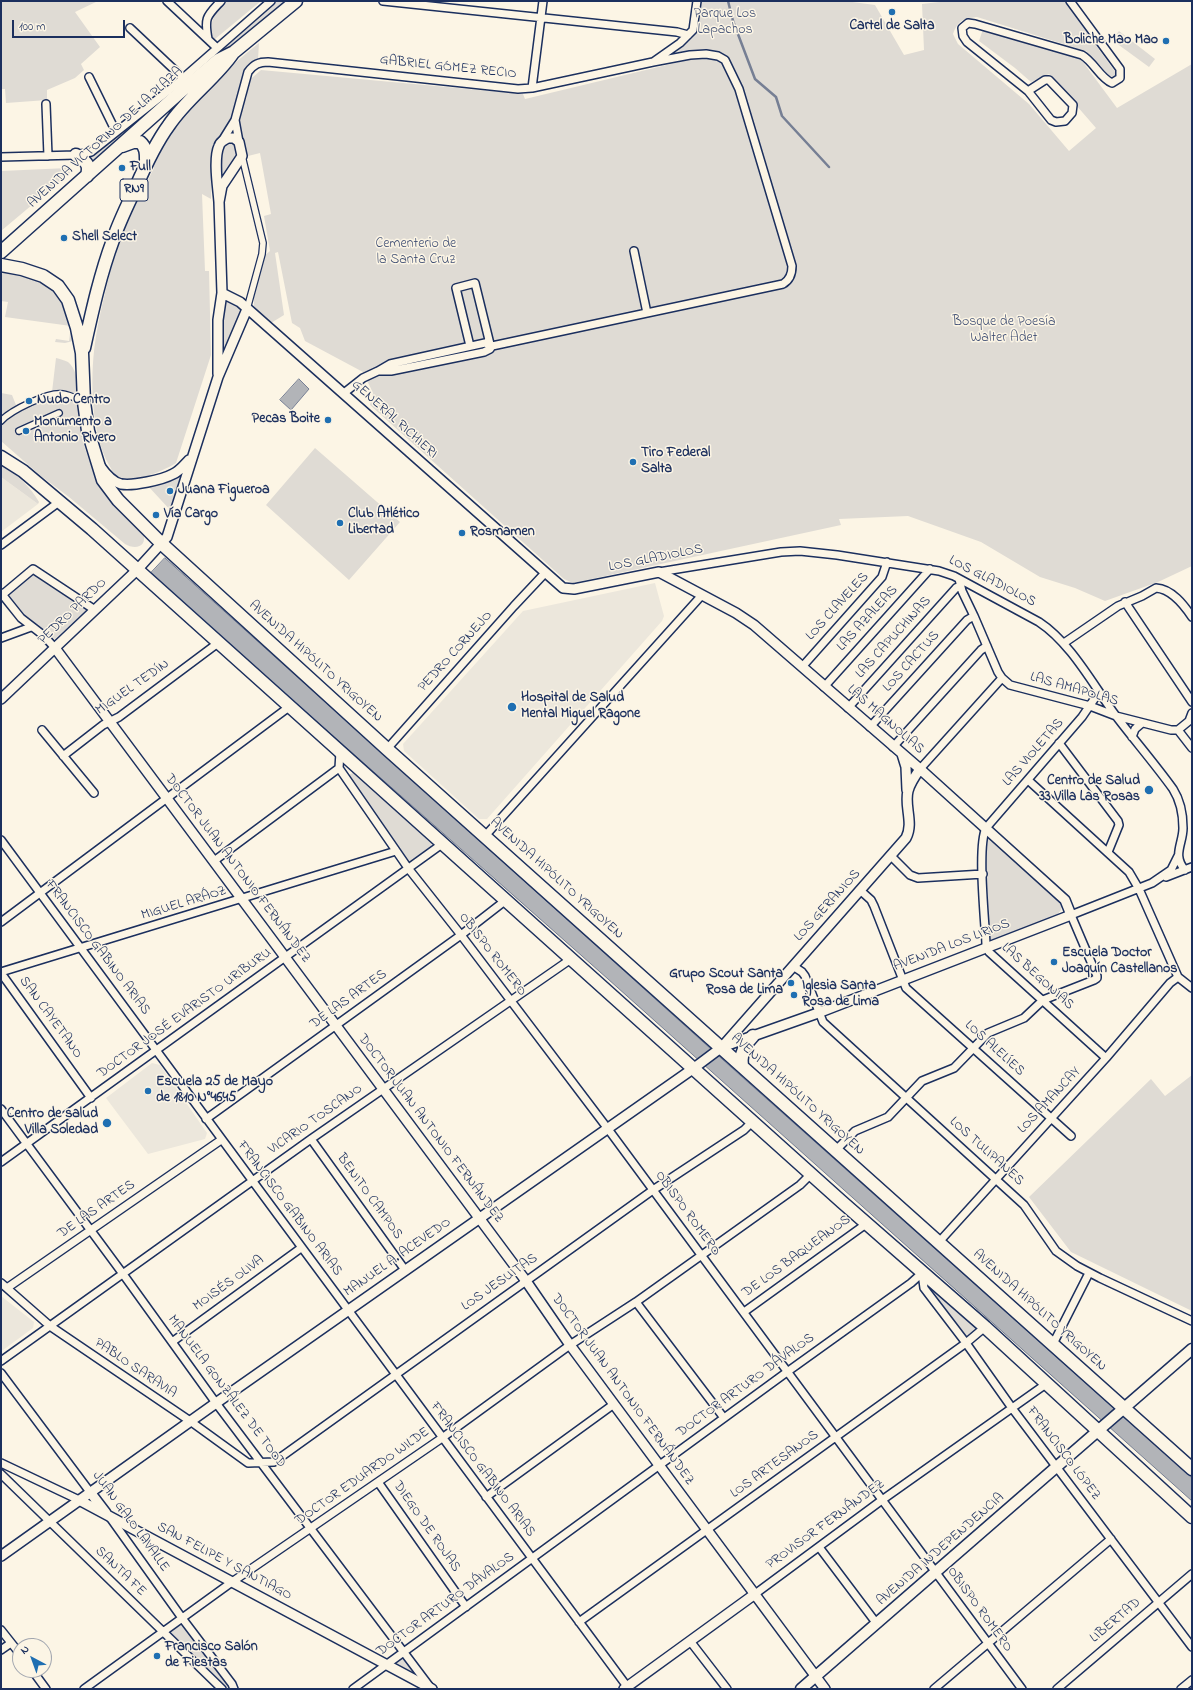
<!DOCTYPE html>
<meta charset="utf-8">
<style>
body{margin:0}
#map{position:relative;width:1193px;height:1690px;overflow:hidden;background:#fcf5e5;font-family:"Indie Flower",sans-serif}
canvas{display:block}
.frame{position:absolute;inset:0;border:2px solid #1b2f5e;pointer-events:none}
.north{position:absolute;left:12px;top:1638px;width:40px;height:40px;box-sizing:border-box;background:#fcf5e5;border:1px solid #a2a6af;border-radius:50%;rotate:319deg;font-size:11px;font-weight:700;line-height:16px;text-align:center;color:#1b2f5e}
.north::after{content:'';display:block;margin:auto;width:14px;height:18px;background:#1f6fb2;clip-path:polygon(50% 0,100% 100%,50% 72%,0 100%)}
.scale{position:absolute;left:12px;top:20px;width:113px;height:18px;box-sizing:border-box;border:2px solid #1b2f5e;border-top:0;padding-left:5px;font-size:12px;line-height:14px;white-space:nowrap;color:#1b2f5e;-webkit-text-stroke:3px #fcf5e5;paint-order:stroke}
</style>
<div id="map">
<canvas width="1193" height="1690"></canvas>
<div class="frame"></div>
<div class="north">N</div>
<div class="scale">100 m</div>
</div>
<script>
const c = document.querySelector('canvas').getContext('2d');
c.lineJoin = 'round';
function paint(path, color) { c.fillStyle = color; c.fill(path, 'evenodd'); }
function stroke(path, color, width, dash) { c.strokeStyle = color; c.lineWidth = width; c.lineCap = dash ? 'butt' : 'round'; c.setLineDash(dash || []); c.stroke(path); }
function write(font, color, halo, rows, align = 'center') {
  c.font = font + ' "Indie Flower",sans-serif'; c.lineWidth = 3; c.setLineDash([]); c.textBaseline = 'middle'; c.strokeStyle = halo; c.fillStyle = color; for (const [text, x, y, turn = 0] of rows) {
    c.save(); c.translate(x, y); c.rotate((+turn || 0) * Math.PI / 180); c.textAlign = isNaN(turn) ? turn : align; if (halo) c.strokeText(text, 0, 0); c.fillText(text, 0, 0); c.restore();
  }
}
const built = new Path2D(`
 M1,477L38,504L1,532Z
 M655,583L664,616L662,621L487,819H479L404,751L403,744L523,611Z
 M152,1063L160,1065L207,1133L205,1139L148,1154L106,1098Z
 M1,1296L34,1322L33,1328L3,1350H1Z`);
const green = new Path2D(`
 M1,1H98L75,12L100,47L81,64L84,70L75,78L47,90V100L6,103L5,89H1Z
 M226,1H261L215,39L212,38C209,21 215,13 226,1Z
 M274,1H287L92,165L87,157L110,143L267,9Z
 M701,1H845L875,5L904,55L924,50L922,4L948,1H1064L1116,73L1115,78L1109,77L1086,51L977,17C963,19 958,20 953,34L958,44L1029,104L1069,151L1096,128L1049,74L1031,82L1015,68L979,41L983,29L1080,58L1117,108L1192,64V566L1158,582L1105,601L1075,588L1040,577L981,542L908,516L839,519L841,525L573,583L564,579L370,405L373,393L363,372L305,341L300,328L292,323L278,252L275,253L284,315L271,323L257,310L254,306V297L264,256L270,251L264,216L271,214L260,153L244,157L238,115L247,97L245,84L261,70L523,94L525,99L700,57L708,49L675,53C701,32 699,33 701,1Z
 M1119,31L1155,59L1149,67L1112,40Z
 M259,43L258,59L252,62L245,71L232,117L212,151L211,199L202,194L205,271H209L211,355L176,463C163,471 130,486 116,475C113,473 111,468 109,465C91,433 90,379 95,343C99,316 106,288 113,262C123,229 139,198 154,168L152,166C164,145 177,125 192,107C211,83 235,62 259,43Z
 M236,141L239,150L221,181C220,168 217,153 225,142Z
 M68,168L70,173L1,231V171Z
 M8,271L27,274L62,294L75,338L73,341L65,343L55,342L56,339L69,341L71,326L5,317L8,302L1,301V274Z
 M227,301H232L241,307L242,311L225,351L221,354L223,305Z
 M56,358C60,359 64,360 68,362C83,373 77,414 81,433C86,459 100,486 117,507C124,517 135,524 143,533C148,547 135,550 125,544L69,497L41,476L1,441V393L12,395L16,405L38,395H44L52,392Z
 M315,448L400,522L349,580L266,505Z
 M1,464C15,473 31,487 39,502L38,504L1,477Z
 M184,472L172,512L148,486L171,480Z
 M33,572L88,609L55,639L23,616L7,594Z
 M353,773L432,840L431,847L408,864L349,777L350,774Z
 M988,835L1062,905L1061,910L1056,916L992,940L988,935L985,838Z
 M1192,1075V1311L1071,1252L1029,1197L1151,1079L1165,1096Z
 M926,1281L978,1326L970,1335L965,1337L928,1289Z
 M182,1620L234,1689H224L165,1632Z
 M404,1653L427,1685L388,1665Z`);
const water = new Path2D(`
 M299,379L309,389L291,410L280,400Z
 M165,558L722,1059L1192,1478V1501L608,979L150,574Z`);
const stream = new Path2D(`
 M728,1L733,21L755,79L776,97L782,116L829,167`);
const pedestrian = new Path2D(`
 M242,156L263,243L262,254L247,309
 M1,421C10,411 49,391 63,394C70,395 77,399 84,402
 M19,431L59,413`);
const minor = new Path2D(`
 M167,1L216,47
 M383,1L677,32L688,35
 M130,28L183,78
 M208,39C204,17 207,16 221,1
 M89,77L116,132
 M532,88L543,1
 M1028,91L1045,80H1049L1073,105L1072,113L1065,121L1056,122L1051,120L1028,91L967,42L963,36L962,28L968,23L975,24L1082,55C1094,62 1100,78 1112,83L1120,78V69L1070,1
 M46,104L48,156
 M235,120L248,72C254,64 259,62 268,62L518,89L532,88L653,62L680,43L693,30L697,1
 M222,141L235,120L239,142
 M1,157L76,155L91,152L173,87L271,1
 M634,251L647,313
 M470,346L456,288L475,283L490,344
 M492,346L783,284C790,280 792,274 792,266L739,89L725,60L718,56L706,54L690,55L653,62
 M344,393L363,378L378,371L390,364L485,343L492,346L490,349L484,352L391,371H378
 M1,545L59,502
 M659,572L781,552L800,551L837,555L939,571L954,576L1039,622C1071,643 1093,685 1116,716C1135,741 1155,764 1173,789C1180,800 1183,814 1183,828C1183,844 1172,855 1185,870
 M959,579L962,591L974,616L998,672L1002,678L1010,685L1090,706L1116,716L1171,730H1178
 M1,593L21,618L43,635L55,648
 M2,595L33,569L95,610
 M1125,602L1192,702
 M1,638L31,627
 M1064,643L1118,606L1142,596L1156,588C1172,589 1184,605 1192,617
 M802,667L882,577L887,562
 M824,687L930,569
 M1099,692L1082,717L986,828C977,847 985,919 986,944L989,952L1106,1058
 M848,708L956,588L960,586
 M870,727L967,620L974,616
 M42,730L94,793
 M1178,730L1192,748
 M1178,730L1189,721L1192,713
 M1132,737L1135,729L1142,723
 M1059,743L1118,821L1119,825L1108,852
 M893,747L981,650L987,646
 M387,749L514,606L545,573
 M340,752L339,768L408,868L461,935L608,1129L1022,1689
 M63,756L103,725L119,717L218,643
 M920,769L1002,678
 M1028,780L1129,872L1139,889L1178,977L1192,988
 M485,836L702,595
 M1,840C210,1123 419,1407 629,1689
 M891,856L910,875L918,878L983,874
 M214,861L339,768
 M1166,877L1192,867
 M861,891L871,900L874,906L906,988L1071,1136
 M1,922L289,707
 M793,966L802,972L805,976L823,1022L1024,1205L1056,1251L1077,1266L1100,1278L1192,1321
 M1,972L396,851
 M1,973L91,1098
 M1,1109L123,1274L216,1403L430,1687
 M206,1119L461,935L506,900
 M311,1139L405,1270
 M836,1150L855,1131L888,1117L922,1081L954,1068L988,1033L1024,1018L1043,1000L1094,980L1097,978V976L1071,915L1152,883L1171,870L1178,856
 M1,1162L442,844
 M939,1242L1106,1058L1170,983L1178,977
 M922,1273L924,1288L966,1343L1012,1408L1192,1647
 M1,1283L50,1326L190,1421L248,1463L274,1462L653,1190L744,1130L753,1121
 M7,1288L221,1140
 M636,1302L724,1418
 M744,1312L866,1224
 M172,1342L301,1248
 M1053,1344L1089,1273
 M1,1361L311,1139L571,959
 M1,1373L90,1492
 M1,1463L79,1500
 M1,1474L222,1689
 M378,1482L466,1607
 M486,1497L614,1404
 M109,1516L182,1618L232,1684L234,1689
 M819,1547L877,1624
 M755,1594L882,1500L1046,1384
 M579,1622L966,1343L985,1327
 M1,1630L20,1654
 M690,1641L727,1689
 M1,1650L11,1643
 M32,1670L46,1689
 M84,1689L232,1582L442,1438L570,1345L636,1302L800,1185L811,1174
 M353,1689L787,1372L911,1283L922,1273
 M934,1689L1111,1539
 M1057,1689L1192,1574
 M1181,1689L1192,1680`);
const tertiary = new Path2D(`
 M228,138H234L239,142L242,156L222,186L219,202C218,188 213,159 219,146C220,142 224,140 228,138Z
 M222,293L240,302L563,588L574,589L659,572L736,613L754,625L920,769L1065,900L1071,915L818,1013L722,1047
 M218,374V320L222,293L219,202
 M100,466C105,473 112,482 121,484C133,486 162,480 173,474C180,471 184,465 189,460
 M55,648L526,1281L570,1345L825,1689
 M1,699L137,570L167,537L218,377L247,309
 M902,754L906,767L907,790
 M90,1492L106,1513
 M79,1500L432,1689
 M1,1556L216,1403L694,1068L722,1047L906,838C914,823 904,806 908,791C910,783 915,776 920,769
 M624,1689L755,1594`);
const secondary = new Path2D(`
 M801,1689L1192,1349`);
const trunk = new Path2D(`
 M122,146L133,142H140C147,148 146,155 146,164
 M76,155C86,162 90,163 87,176
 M1,252L186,87L218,60L234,52L296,1
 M1,265L22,269L43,276L58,286L68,300L77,328L82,353L84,402L88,431L103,480L118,500L162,544L387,749L1192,1469
 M84,348C92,312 100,275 113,240C119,222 128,204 136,187C145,166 155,144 169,125C187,98 215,79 233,53
 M1,457L23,471L92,529L842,1202L985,1327L1192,1517
 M742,1065C740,1053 745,1044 753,1036`);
const markers = [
 [892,12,4,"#1f6fb2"],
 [1166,41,4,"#1f6fb2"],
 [122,168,4,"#1f6fb2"],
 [64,238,4,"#1f6fb2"],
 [29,401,4,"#1f6fb2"],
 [328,420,4,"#1f6fb2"],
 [26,431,4,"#1f6fb2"],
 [633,462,4,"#1f6fb2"],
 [170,491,4,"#1f6fb2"],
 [156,515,4,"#1f6fb2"],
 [340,523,4,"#1f6fb2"],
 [462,533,4,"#1f6fb2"],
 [512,707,5,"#1f6fb2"],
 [1149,790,5,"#1f6fb2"],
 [1054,962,4,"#1f6fb2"],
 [791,983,4,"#1f6fb2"],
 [794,995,4,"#1f6fb2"],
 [148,1091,4,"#1f6fb2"],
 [107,1123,5,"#1f6fb2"],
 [157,1656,4,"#1f6fb2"]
];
const shields = [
 [134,190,28]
];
const shieldNames = [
 ["RN9",134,190]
];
const parkNames = [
 ["Parque Los",725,15],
 ["Lapachos",725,31],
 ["Cementerio de",416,245],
 ["la Santa Cruz",416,261],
 ["Bosque de Poesía",1004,323],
 ["Walter Adet",1004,339]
];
const poiNames = [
 ["Cartel de Salta",892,27,"center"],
 ["Boliche Mao Mao",1158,41,"right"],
 ["Full",130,168],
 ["Shell Select",72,238],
 ["Nudo Centro",37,401],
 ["Pecas Boite",320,420,"right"],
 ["Monumento a",34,423],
 ["Antonio Rivero",34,439],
 ["Tiro Federal",641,454],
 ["Salta",641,470],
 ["Juana Figueroa",178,491],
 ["Vía Cargo",164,515],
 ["Club Atlético",348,515],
 ["Libertad",348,531],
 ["Rosmamen",470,533],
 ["Hospital de Salud",521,699],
 ["Mental Miguel Ragone",521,715],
 ["Centro de Salud",1140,782,"right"],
 ["33 Villa Las Rosas",1140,798,"right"],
 ["Escuela Doctor",1062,954],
 ["Joaquín Castellanos",1062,970],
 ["Grupo Scout Santa",783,975,"right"],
 ["Rosa de Lima",783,991,"right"],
 ["Iglesia Santa",802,987],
 ["Rosa de Lima",802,1003],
 ["Escuela 25 de Mayo",156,1083],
 ["de 1810 N°4645",156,1099],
 ["Centro de salud",98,1115,"right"],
 ["Villa Soledad",98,1131,"right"],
 ["Francisco Salón",165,1648],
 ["de Fiestas",165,1664]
];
const streetNames = [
 ["GABRIEL GÓMEZ RECIO",448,68,6],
 ["AVENIDA VICTORINO DE LA PLAZA",106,138,-42],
 ["GENERAL RICHIERI",394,420,42],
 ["LOS GLADIOLOS",656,559,-11],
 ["LOS GLADIOLOS",992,582,27],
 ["LOS CLAVELES",838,607,-48],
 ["PEDRO PARDO",73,612,-44],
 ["LAS AZALEAS",868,619,-48],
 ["LAS CAPUCHINAS",894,638,-48],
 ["PEDRO CORNEJO",456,652,-48],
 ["AVENIDA HIPÓLITO YRIGOYEN",315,662,42],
 ["LOS CACTUS",912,662,-48],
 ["MIGUEL TEDÍN",133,688,-35],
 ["LAS AMAPOLAS",1074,690,16],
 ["LAS MAGNOLIAS",885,720,41],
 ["LAS VIOLETAS",1034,753,-49],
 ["DOCTOR JUAN ANTONIO FERNÁNDEZ",237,869,53],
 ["AVENIDA HIPÓLITO YRIGOYEN",556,879,42],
 ["MIGUEL ARÁOZ",184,904,-17],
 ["LOS GERANIOS",828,906,-48],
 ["AVENIDA LOS LIRIOS",952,946,-21],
 ["FRANCISCO GABINO ARIAS",97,948,53],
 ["OBISPO ROMERO",492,955,52],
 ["LAS BEGONIAS",1037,977,42],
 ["DE LAS ARTES",349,1000,-36],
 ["DOCTOR JOSÉ EVARISTO URIBURU",185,1014,-36],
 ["SAN CAYETANO",50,1018,54],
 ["LOS ALELÍES",994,1049,42],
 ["AVENIDA HIPÓLITO YRIGOYEN",797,1095,42],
 ["LOS AMANCAY",1050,1101,-47],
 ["VICARIO TOSCANO",316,1120,-35],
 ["DOCTOR JUAN ANTONIO FERNÁNDEZ",430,1129,53],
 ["LOS TULIPANES",986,1152,42],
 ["BENITO CAMPOS",369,1197,54],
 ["FRANCISCO GABINO ARIAS",289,1209,53],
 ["DE LAS ARTES",97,1210,-35],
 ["OBISPO ROMERO",687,1214,54],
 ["DE LOS BAQUEANOS",797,1257,-36],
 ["MANUEL A. ACEVEDO",398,1258,-35],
 ["LOS JESUITAS",500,1283,-35],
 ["MOISÉS OLIVA",229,1284,-36],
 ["AVENIDA HIPÓLITO YRIGOYEN",1039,1311,42],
 ["PABLO SARAVIA",135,1369,34],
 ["DOCTOR ARTURO DÁVALOS",746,1386,-36],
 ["DOCTOR JUAN ANTONIO FERNÁNDEZ",622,1390,54],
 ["MANUELA GONZÁLEZ DE TOOD",226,1392,53],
 ["FRANCISCO LÓPEZ",1063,1454,53],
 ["LOS ARTESANOS",775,1465,-36],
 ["FRANCISCO GABINO ARIAS",482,1470,53],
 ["DOCTOR EDUARDO WILDE",363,1477,-35],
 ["JUAN GALO LAVALLE",130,1522,54],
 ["PROVISOR FERNÁNDEZ",826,1525,-36],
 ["DIEGO DE ROJAS",426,1527,55],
 ["AVENIDA INDEPENDENCIA",941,1550,-41],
 ["SAN FELIPE Y SANTIAGO",224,1562,28],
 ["SANTA FE",120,1572,44],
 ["DOCTOR ARTURO DÁVALOS",446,1605,-36],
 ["OBISPO ROMERO",979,1610,54],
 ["LIBERTAD",1116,1621,-40]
];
paint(built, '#ece7dc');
paint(green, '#dfdbd4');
paint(water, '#b2b4b8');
stroke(water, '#767f94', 1);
stroke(stream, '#767f94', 2.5);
stroke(pedestrian, '#1b2f5e', 8);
stroke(minor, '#1b2f5e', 10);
stroke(tertiary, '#1b2f5e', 12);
stroke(secondary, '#1b2f5e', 13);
stroke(trunk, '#1b2f5e', 15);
stroke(pedestrian, '#fcf5e5', 5.5);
stroke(minor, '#fcf5e5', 7);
stroke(tertiary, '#fcf5e5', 9);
stroke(secondary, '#fcf5e5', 10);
stroke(trunk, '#fcf5e5', 12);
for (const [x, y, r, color] of markers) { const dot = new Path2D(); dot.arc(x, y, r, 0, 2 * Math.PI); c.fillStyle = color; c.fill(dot); stroke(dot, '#fcf5e5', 1.5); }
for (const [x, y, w] of shields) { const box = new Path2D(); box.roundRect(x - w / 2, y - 11, w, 22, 3); c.fillStyle = '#fcf5e5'; c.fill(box); stroke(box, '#1b2f5e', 1); }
write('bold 13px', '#1b2f5e', null, shieldNames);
write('14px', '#425176', '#fcf5e5', parkNames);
write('bold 14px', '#1b2f5e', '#fcf5e5', poiNames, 'left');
write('14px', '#1b2f5e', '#fcf5e5', streetNames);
</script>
